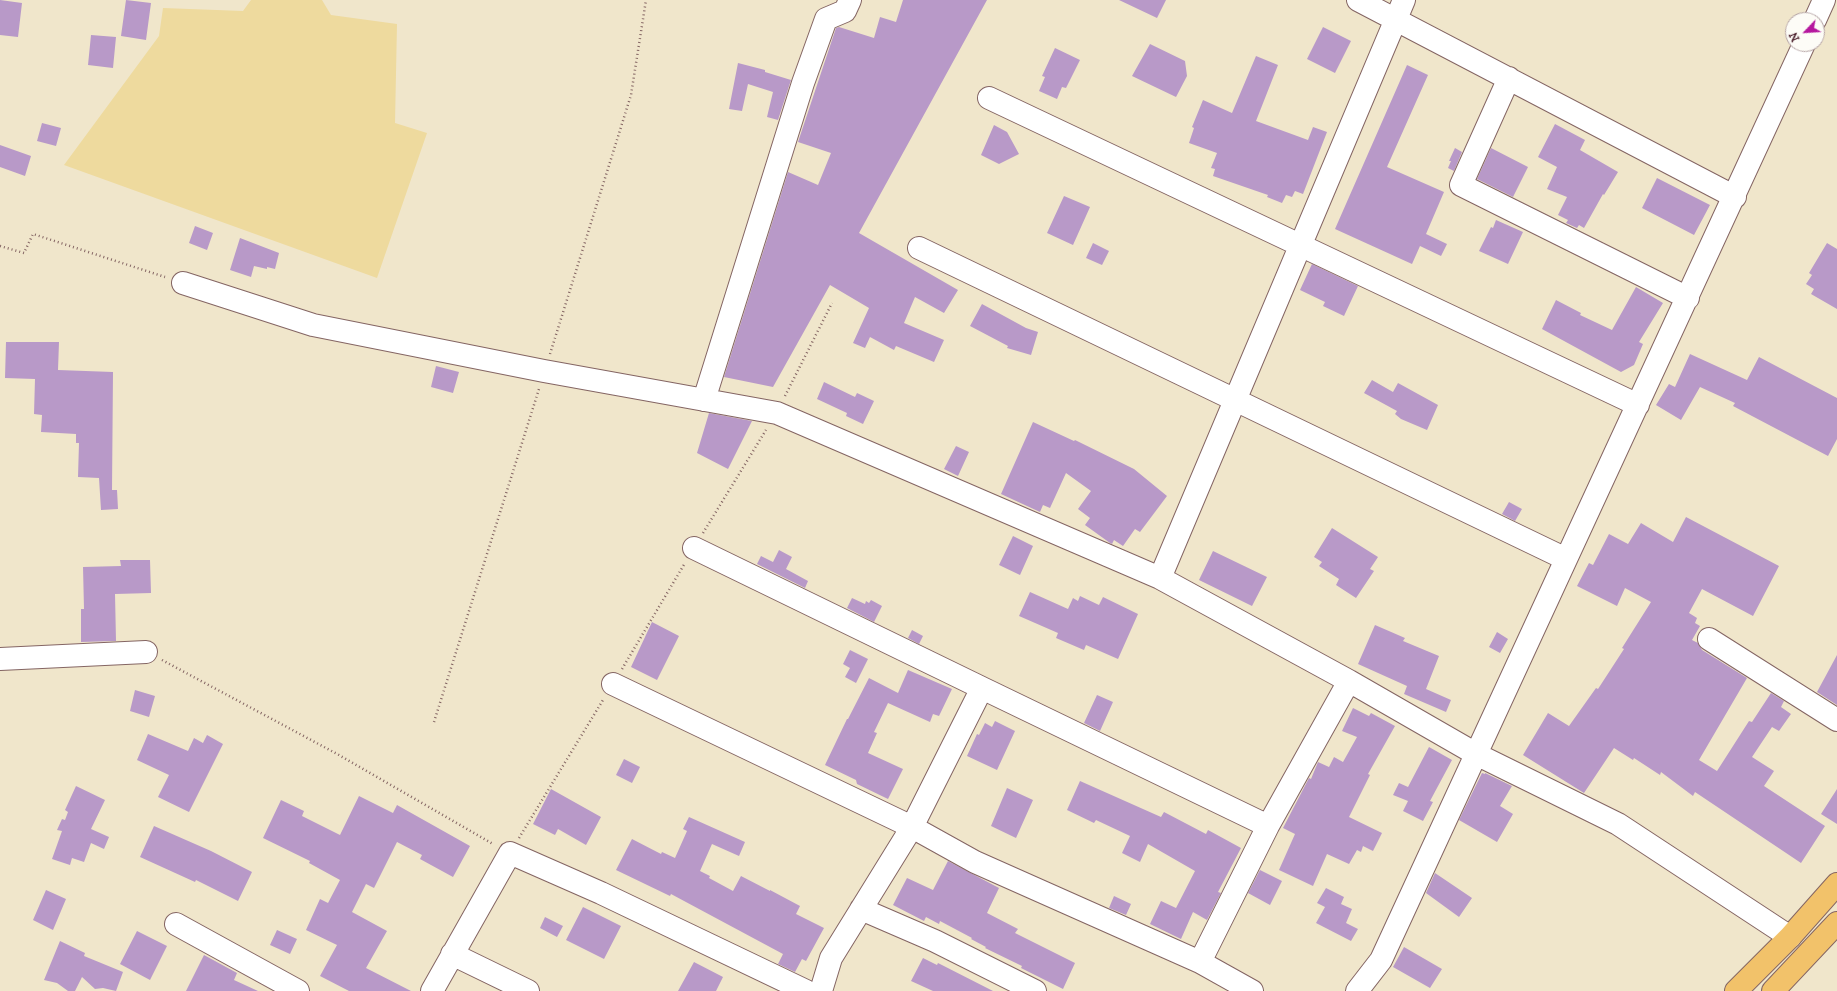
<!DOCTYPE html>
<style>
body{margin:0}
#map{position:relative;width:1837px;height:991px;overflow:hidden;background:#f0e6cb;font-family:"IM FELL DW Pica",serif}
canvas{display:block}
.north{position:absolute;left:1785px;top:12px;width:40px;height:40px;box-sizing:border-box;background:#fdfcf7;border:1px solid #b5a4a5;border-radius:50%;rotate:245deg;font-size:11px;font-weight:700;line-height:16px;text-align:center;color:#4a1f2b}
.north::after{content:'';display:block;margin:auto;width:14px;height:18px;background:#b5179e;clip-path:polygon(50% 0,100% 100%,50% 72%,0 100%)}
</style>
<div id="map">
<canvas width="1837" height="991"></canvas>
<div class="north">N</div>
</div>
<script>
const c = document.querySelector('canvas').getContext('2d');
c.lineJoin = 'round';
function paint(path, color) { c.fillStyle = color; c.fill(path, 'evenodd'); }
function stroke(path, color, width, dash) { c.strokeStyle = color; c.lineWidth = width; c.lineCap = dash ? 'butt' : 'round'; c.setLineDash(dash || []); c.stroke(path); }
const sand = new Path2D(`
 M251,0H322L331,15L397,24L395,123L427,133L377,278L64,165L159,36L163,8L243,11Z`);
const building = new Path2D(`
 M0,0L22,3L18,37L0,35Z
 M126,0L151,3L146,40L121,36Z
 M903,0H987L859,233L958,290L944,313L915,297L904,323L944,340L934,362L896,346L894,350L870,337L865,348L853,343L869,308L830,285L773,387L724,377L788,172L818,185L831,153L798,142L836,28L839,27L874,38L880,17L896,22Z
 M1119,0H1166L1157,18Z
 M1323,27L1351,41L1335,73L1307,59Z
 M91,35L116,37L113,68L88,65Z
 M1150,44L1185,61L1187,76L1176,97L1132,76Z
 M1055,48L1080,60L1066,88L1062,87L1057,99L1039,91L1045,77L1042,76Z
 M1256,56L1278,65L1256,121L1308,140L1313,127L1327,132L1303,194L1295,191L1292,197L1286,195L1282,203L1267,197L1268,195L1213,176L1215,169L1211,168L1217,153L1189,143L1194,128L1192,127L1203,100L1232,113Z
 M738,63L765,70V72L791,80L778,120L767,117L773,92L748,84L742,111L729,109Z
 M1407,65L1428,75L1387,167L1444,192L1426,234L1447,244L1441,256L1420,246L1412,264L1335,229Z
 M42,123L61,128L56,146L37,141Z
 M1555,124L1585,140L1580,150L1618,172L1604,195L1603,194L1584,228L1579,225L1577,228L1566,223L1568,220L1558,215L1567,197L1547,189L1557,167L1538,157Z
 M994,125L1007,132L1019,154L999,164L981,155Z
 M0,145L31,156L25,176L0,167Z
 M1455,148L1462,152L1454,171L1448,168L1451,161H1449Z
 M1491,148L1528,167L1513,197L1477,179Z
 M1657,178L1710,205L1694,235L1642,208Z
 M1064,196L1090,207L1073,245L1047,233Z
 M1496,220L1523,232L1508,264L1479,251L1491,227L1493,228Z
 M195,226L213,233L207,250L189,243Z
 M240,238L279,253L275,269L267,267V269L254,266L251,277L230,270Z
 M1093,243L1109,251L1102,265L1086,258Z
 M1827,243L1837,249V309L1811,294L1814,289L1806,284L1812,275L1809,273Z
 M1312,264L1358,286L1344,316L1323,306L1325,302L1300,290Z
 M1636,287L1663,303L1639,342L1643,344L1634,365L1621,372L1542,329L1556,300L1581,313L1580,315L1612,330Z
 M982,304L1026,328L1038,332L1031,355L1007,348L1008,346L970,326Z
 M6,342H59L58,370L113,372L112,490H117L118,509L101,510L99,478L78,477L79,443H76V434L41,432L42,415L34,414L35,379L5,378Z
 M1690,354L1747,380L1759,357L1837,398V439L1828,456L1733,406L1735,403L1700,387L1681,420L1656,405L1669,384L1675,387Z
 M436,366L459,372L453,393L431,387Z
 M1372,380L1393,392L1398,383L1438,405L1427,430L1401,419L1395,414L1397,411L1364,393Z
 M824,382L855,397L857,393L874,401L863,424L846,416L847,413L817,399Z
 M709,413L752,421L728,469L697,453Z
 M1033,422L1074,441L1075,440L1134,469L1167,496L1140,532L1135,529L1123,546L1114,540L1112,544L1110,543L1085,525L1090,518L1078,509L1091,491L1066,473L1050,508L1043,505L1040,512L1001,494Z
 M956,446L969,452L958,476L944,469Z
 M1509,502L1522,509L1515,521L1502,514Z
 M1686,517L1779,566L1753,616L1702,589L1689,613L1697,618L1695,623L1700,626L1692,640L1698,643L1702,650L1747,678L1699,760L1717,771L1749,721L1752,722L1771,693L1784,701L1781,707L1791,714L1779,731L1772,727L1752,757L1774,771L1764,786L1825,826L1801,863L1695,792L1693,796L1661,772L1660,775L1634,758L1633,760L1614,748L1584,793L1523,755L1548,713L1569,726L1596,688L1598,689L1624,649L1622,648L1651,602L1625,588L1617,606L1577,586L1589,563L1593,565L1609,534L1628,544L1641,523L1673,542Z
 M1332,528L1378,557L1370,569L1374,571L1356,598L1336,585L1339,579L1319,566L1322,562L1314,557Z
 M1013,536L1033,546L1020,575L999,565Z
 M779,550L792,557L786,569L808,581L805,588L757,564L761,556L773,562Z
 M1213,551L1267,577L1252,606L1199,580Z
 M120,560H150L151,593L115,594L116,641L81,642V609H84L83,567L121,566Z
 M1030,592L1068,609L1073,598L1078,601L1080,596L1099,605L1103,597L1138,614L1118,659L1086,645L1084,650L1056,638L1058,633L1019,616Z
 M852,598L865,604L866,601L869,603L871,600L882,606L874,622L847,608Z
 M652,622L679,636L657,680L631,667Z
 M1375,625L1405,638L1403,641L1439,656L1426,689L1451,700L1446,712L1404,694L1407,686L1358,664Z
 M912,630L923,636L919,644L908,638Z
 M1497,632L1508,639L1500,653L1489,647Z
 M850,650L868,659L856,683L845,677L850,668L843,664Z
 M1837,655V705L1817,692Z
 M908,670L952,689L939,716L933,714L930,722L888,703L874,732L877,733L868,753L903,769L888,799L857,784L856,780L825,765L847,719H848L869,678L898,693Z
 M135,690L155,696L149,717L130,711Z
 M1097,695L1113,702L1100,731L1084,723Z
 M1353,708L1369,716L1371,713L1395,726L1368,774L1370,775L1349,817L1382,833L1373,851L1363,846L1361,852L1357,850L1349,864L1327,854L1313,886L1279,870L1295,834L1283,828L1309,778L1311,779L1318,762L1329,767L1334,757L1343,762L1357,737L1342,731Z
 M995,721L1015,731L997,770L967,756L977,734L979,735L985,723L992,727Z
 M148,734L188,751L194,738L203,743L207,735L223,744L189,812L158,797L169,775L137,760Z
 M1429,747L1452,760L1430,801L1433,802L1423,821L1403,811L1408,801L1393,795L1399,783L1408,787Z
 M624,759L640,767L632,783L616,775Z
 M1482,773L1485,774V773L1512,786L1500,806L1513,814L1497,842L1459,820Z
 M1080,781L1161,817L1164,812L1206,834L1208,830L1241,848L1218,892L1221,893L1207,920L1193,912L1181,939L1150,924L1161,901L1176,908L1195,871L1148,844L1140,862L1122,853L1130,836L1096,820L1094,823L1067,810Z
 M76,786L105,800L91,829L109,837L104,849L91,843L84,862L72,858L70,865L52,859L62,831L57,830L62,819L65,820L68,812L65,810Z
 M1007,788L1033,800L1016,838L991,826Z
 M551,789L601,817L586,845L558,829L555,835L533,824Z
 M1837,789V824L1821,814Z
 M359,796L393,813L397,805L470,846L453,877L420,859L422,855L397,842L374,888L366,884L352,912L387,931L366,968L411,991H349L320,976L337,945L306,930L320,899L328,903L340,880L309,863L310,861L263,838L281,800L304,811L302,816L340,835Z
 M689,817L745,842L739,856L712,844L700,871L710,876L709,878L733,891L741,876L770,891V890L800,906L796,914L824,928L806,961L802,959L795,972L778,964L783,954L671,894L670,896L616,870L632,839L661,854L662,852L675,858L687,831L683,829Z
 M154,826L211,851L252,872L238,901L196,880L195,882L140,857Z
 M948,861L999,888L987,913L1018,929L1015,933L1075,963L1063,989L1021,968L1022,966L985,948L986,947L971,939L972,938L940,921L939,924L926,917L924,921L893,905L907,878L933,890Z
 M1260,870L1282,881L1270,905L1248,893Z
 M1435,873L1472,898L1459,917L1426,893Z
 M1326,888L1344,897L1341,904L1352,909L1346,923L1358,929L1351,941L1316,923L1325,907L1317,903Z
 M46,890L66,899L53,930L33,920Z
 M1114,896L1131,904L1126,915L1109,908Z
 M583,907L621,926L604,959L566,940Z
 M545,917L563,926L557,937L540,928Z
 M277,930L297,939L290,954L270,945Z
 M137,931L167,946L150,980L120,964Z
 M60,941L85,953L84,956L123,972L116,991L103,988L95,989L82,977L75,991H68L57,983L44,980Z
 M1404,947L1442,969L1430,988L1393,967Z
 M204,955L237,973L234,980L258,991H186Z
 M923,958L937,965L938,963L993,991H933L911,981Z
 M694,962L723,977L716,991H678Z`);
const path = new Path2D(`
 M0,246L24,253L33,234L165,277
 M550,354L631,95L646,0
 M785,396L832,303
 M703,533L766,430
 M162,660L339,755L493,844
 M622,669L685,563
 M434,722L539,389
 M519,838L603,700`);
const minor = new Path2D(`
 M1358,0L1735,197
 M1815,20L1824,0
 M1509,78L1461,185L1688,298
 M989,98L1638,405
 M919,248L1566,559
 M183,283L313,325L544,371L777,413L1160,578L1349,681L1476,754L1618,824L1790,937
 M704,400L803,83L826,19L845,11L850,0
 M694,548L982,688
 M1160,578L1404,0
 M1709,639L1837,720
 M0,659L146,652
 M613,684L912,827L975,862L1200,962L1252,991
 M861,909L935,941L1035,991
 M176,924L298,991
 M452,954L528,991
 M1200,962L1268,826L1349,681
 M432,991L510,853L601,893L806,991
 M821,991L831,958L912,827L982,688L1268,826
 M1357,991L1381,960L1804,44`);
const major = new Path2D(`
 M1736,991L1790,937L1837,884
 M1773,991L1837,923`);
paint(sand, '#eeda9e');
paint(building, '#b899c8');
stroke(minor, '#846563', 24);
stroke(major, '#846563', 24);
stroke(path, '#846563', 2.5, [1, 3]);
stroke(minor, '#fff', 22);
stroke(major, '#f2c26a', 22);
</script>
